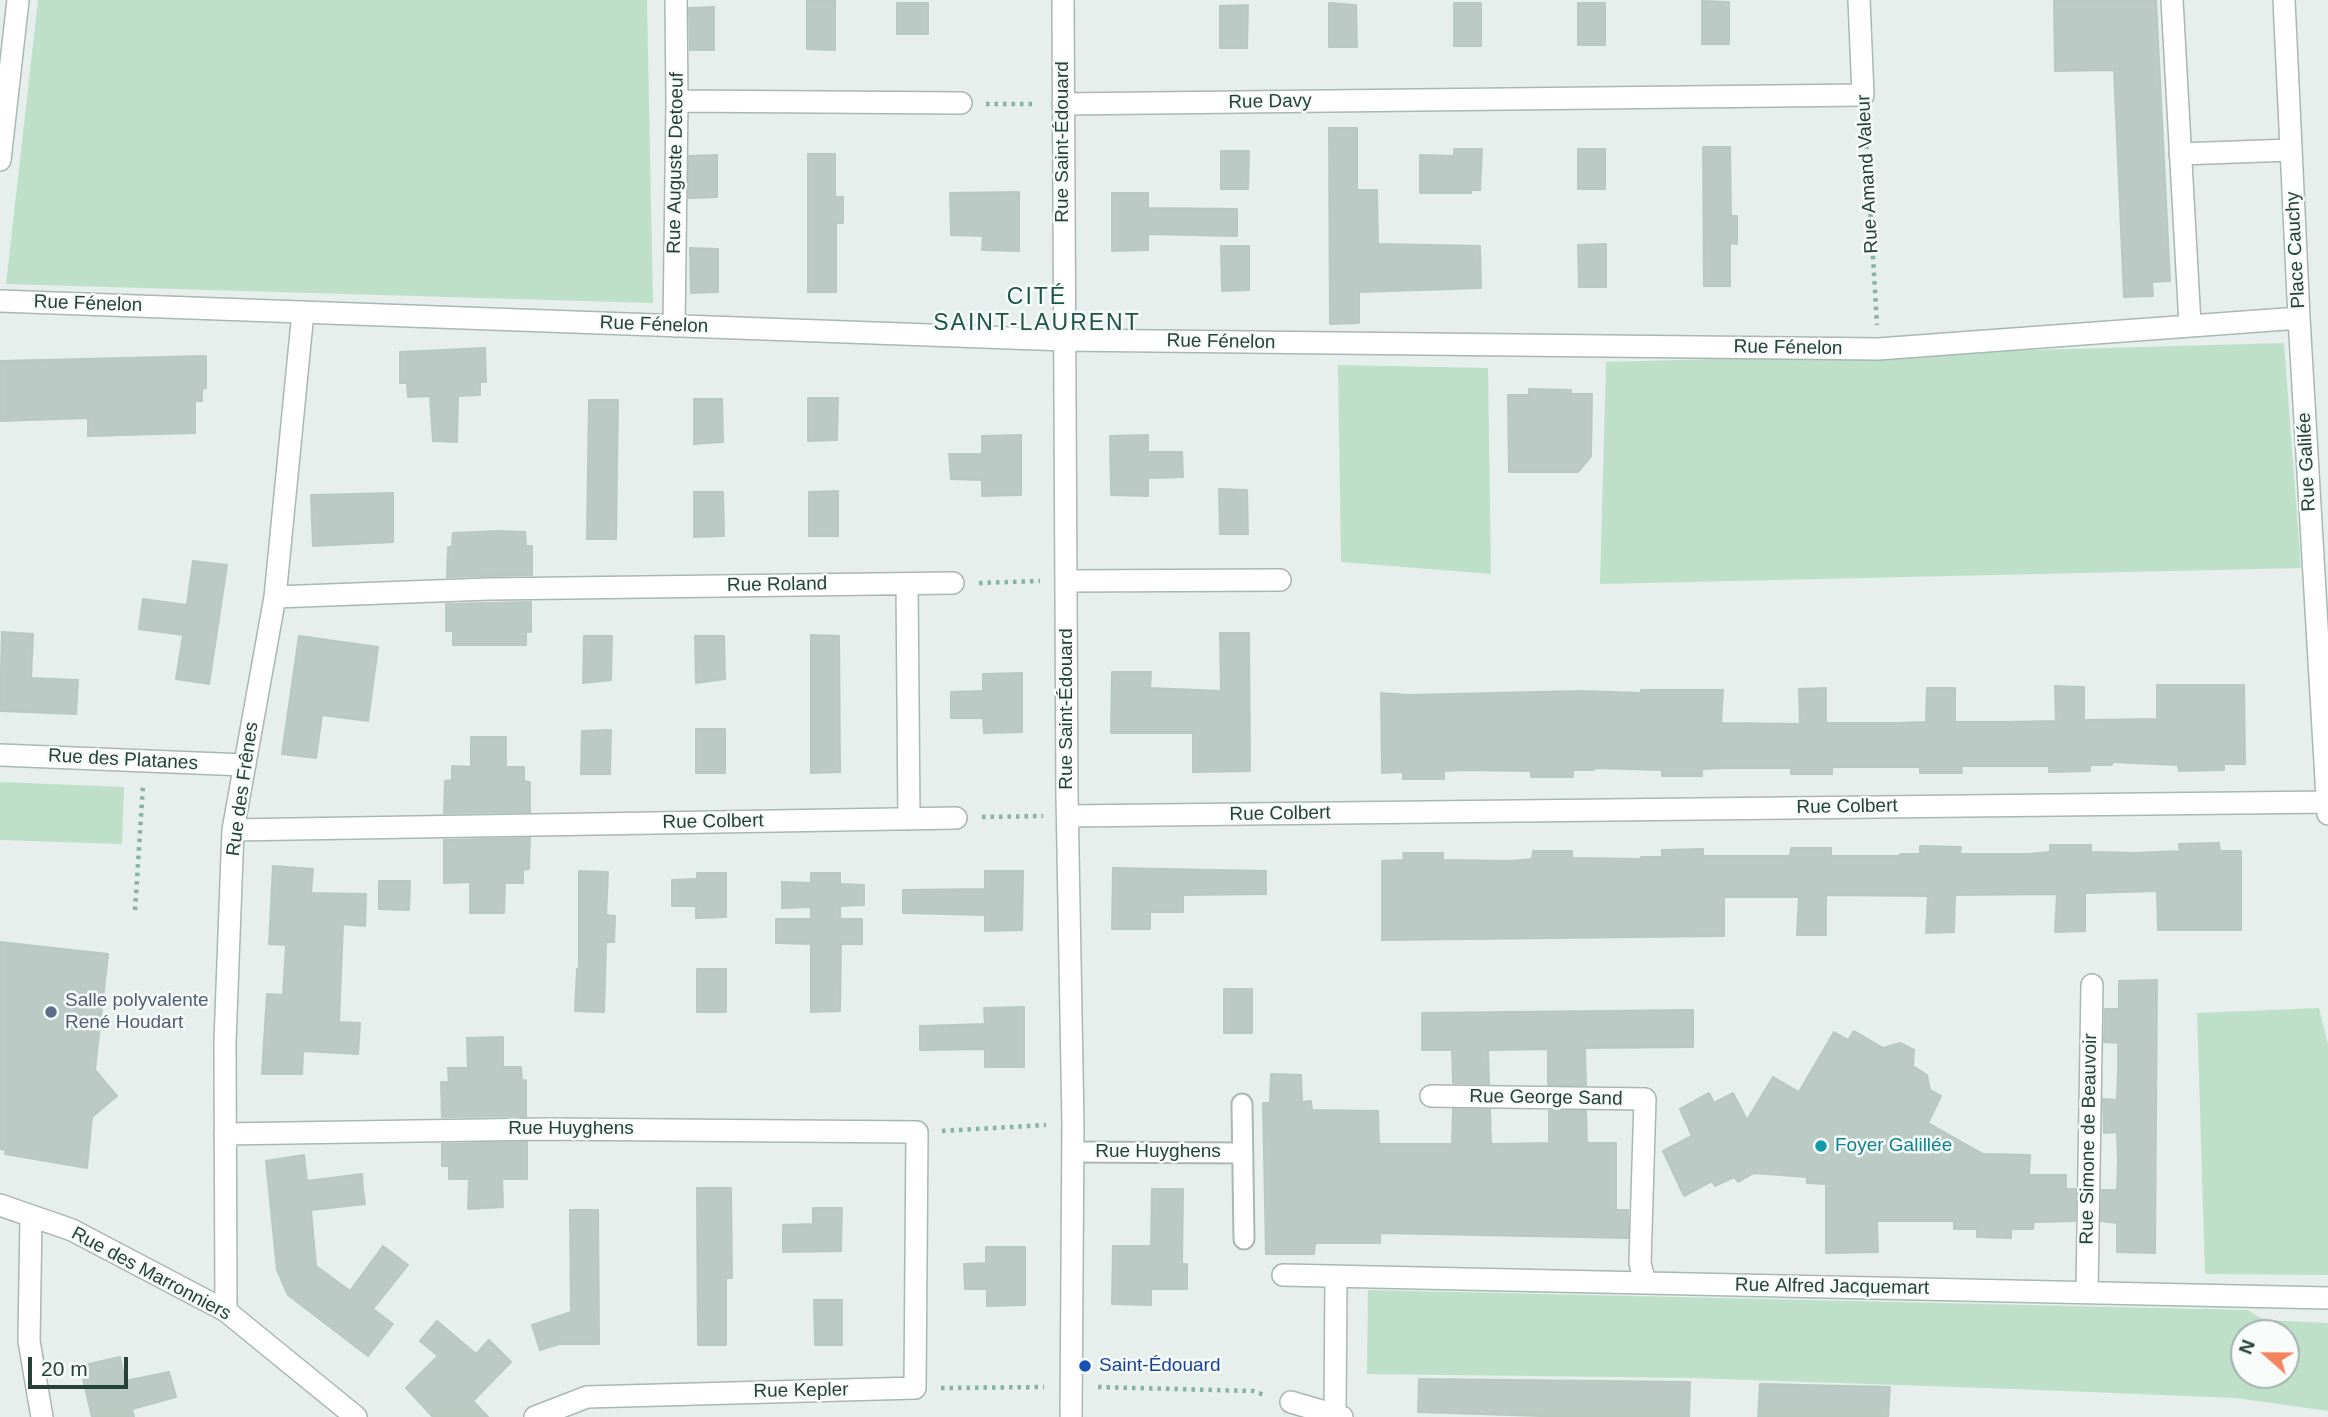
<!DOCTYPE html>
<meta charset="utf-8">
<style>
body{margin:0}
#map{position:relative;width:2328px;height:1417px;overflow:hidden;background:#e6efeb;font-family:Helvetica,sans-serif}
canvas{display:block}
.north{position:absolute;left:2230px;top:1319px;width:70px;height:70px;box-sizing:border-box;background:#f7fbf9;border:2px solid #a3b1ad;border-radius:50%;rotate:291deg;font-size:19px;font-weight:700;line-height:28px;text-align:center;color:#24423a}
.north::after{content:'';display:block;margin:auto;width:24px;height:32px;background:#f4845f;clip-path:polygon(50% 0,100% 100%,50% 72%,0 100%)}
.scale{position:absolute;left:28px;top:1357px;width:100px;height:32px;box-sizing:border-box;border:4px solid #24423a;border-top:0;padding-left:9px;font-size:21px;line-height:24px;white-space:nowrap;color:#24423a;-webkit-text-stroke:5px #f7fbf9;paint-order:stroke}
</style>
<div id="map">
<canvas width="2328" height="1417"></canvas>
<div class="north">N</div>
<div class="scale">20 m</div>
</div>
<script>
const c = document.querySelector('canvas').getContext('2d');
c.lineJoin = 'round';
function paint(path, color) { c.fillStyle = color; c.fill(path, 'evenodd'); }
function stroke(path, color, width, dash) { c.strokeStyle = color; c.lineWidth = width; c.lineCap = dash ? 'butt' : 'round'; c.setLineDash(dash || []); c.stroke(path); }
function write(font, color, halo, rows, align = 'center') {
  c.font = font + ' Helvetica,sans-serif'; c.lineWidth = 5; c.setLineDash([]); c.textBaseline = 'middle'; c.strokeStyle = halo; c.fillStyle = color; for (const [text, x, y, turn = 0] of rows) {
    c.save(); c.translate(x, y); c.rotate((+turn || 0) * Math.PI / 180); c.textAlign = isNaN(turn) ? turn : align; if (halo) c.strokeText(text, 0, 0); c.fillText(text, 0, 0); c.restore();
  }
}
const green = new Path2D(`
 M38,0H647L653,303L6,284Z
 M2284,343L2301,568L1600,584L1606,362Z
 M1338,365L1488,368L1491,574L1341,562Z
 M0,782L124,787L122,844L0,840Z
 M2319,1008L2328,1045V1275L2205,1274L2197,1013Z
 M1368,1290L2248,1310L2263,1320L2328,1323V1411L2236,1398L2015,1389L1692,1378L1367,1374ZM2244,1333H2286V1375H2244Z`);
const building = new Path2D(`
 M807,0H835V50L807,49Z
 M2054,0H2156L2170,281L2152,282L2153,296L2124,297L2114,70L2055,71Z
 M1702,1L1729,2V44H1702Z
 M897,3H928V34H897Z
 M1329,3L1356,5L1357,47H1329Z
 M1454,3H1481V46H1454Z
 M1578,3H1605V45H1578Z
 M1248,5L1247,48H1220V6Z
 M714,7V50H690L689,8Z
 M1329,128H1357V190H1377L1378,244L1480,246L1481,288L1359,292V323L1330,324Z
 M1703,147H1730L1731,216H1737V244L1730,243V286H1704Z
 M1454,149H1482L1480,190H1471V193H1420V155L1454,156Z
 M1578,149H1605V189H1578Z
 M1221,151H1249L1248,189H1221Z
 M808,154H835V197H843V223H836V292H808Z
 M717,155V197L689,198V156Z
 M1019,192V251L982,250L983,236L951,235L950,193Z
 M1112,193H1148V208L1237,209V236L1148,234V250L1112,251Z
 M1606,244V287H1579L1578,245Z
 M1221,246H1249V290L1222,291Z
 M690,248L718,249V292L691,293Z
 M485,348L486,382H480V395L458,396L457,442L433,441L430,396L408,397L407,383H400V352Z
 M206,356V388L202,389V401H195V433L88,436V418L0,421V361Z
 M1529,389L1571,390V394H1592L1591,456L1578,472H1509L1508,395H1529Z
 M808,398H838L837,440L808,441Z
 M694,399H722L723,442L694,444Z
 M589,400H618L616,539H587Z
 M1021,435V495L982,496V480L951,479L949,454H982V436Z
 M1148,435V452H1182L1183,477L1148,478V496L1111,495L1110,436Z
 M1219,489L1247,490L1248,534H1220Z
 M838,491V536H809V492Z
 M694,492H723L724,536L694,537Z
 M393,493V542L313,546L311,495Z
 M499,531L525,532L526,546H532V575L447,577L448,547H452L453,533Z
 M193,561L227,565L209,684L176,679L183,635L139,629L143,599L187,605Z
 M531,602V632H526V645H453V631H446V604Z
 M2,632L33,634L31,678L78,680L76,714L0,711Z
 M1220,633H1249L1250,771L1193,772V733H1111L1112,672H1151L1150,688L1221,691Z
 M811,635L839,636L840,772L811,773Z
 M299,636L378,647L368,721L322,715L316,758L282,754Z
 M584,636H612L611,680L583,683Z
 M695,636H724L725,679L696,683Z
 M1022,673V732L984,733L983,718H951V692L983,691V674Z
 M2157,685H2244L2245,764H2224V770L2179,771L2178,765L2112,762V765H2090V771L2049,772V766H1961L1962,773H1920V767H1832V774H1791V768H1724L1702,769V776H1662V770L1594,768V770H1573V777H1531V771L1464,770L1444,771V779H1403V772L1382,773L1381,693L1409,695L1582,691L1641,693V690H1723L1721,723L1800,724L1799,689L1826,688V723H1899L1926,722L1927,688H1955V722H2008L2056,721L2055,686L2084,687V720L2157,719Z
 M696,729H725V773H696Z
 M611,730L610,774H581L582,731Z
 M471,737H506V767H524V781L530,782V812L444,813L445,781L452,780V766L471,767Z
 M530,838L529,869L523,870V883H505L504,913H470V882L444,883V840Z
 M2219,843L2220,851H2241V930H2158L2157,891L2085,893V931L2055,932L2057,894L1955,895L1954,932L1926,933L1928,896L1826,895V935H1797L1799,897H1724V936L1382,940V861L1404,860L1403,853H1443V860L1511,861L1532,859L1533,851H1572V858L1641,859V857H1662V850L1703,849V856H1790L1791,848H1831V856H1900V854H1920V846L1961,847L1960,854H2029L2050,852V845H2091V852L2136,853L2180,851L2179,844Z
 M273,866L313,869L311,893L366,894L365,926L343,924L339,1022L360,1023L358,1054L303,1051L302,1074H262L267,994L283,995L286,945L269,944Z
 M1113,868L1266,871V894L1183,895V912H1150V929H1112Z
 M579,871L608,872L606,915L615,916L614,942H606L604,1012L575,1011L577,969L579,968Z
 M985,871H1023L1022,930L985,931V915L903,913V890L985,889Z
 M697,873H726V917L696,918V906H672V880L697,879Z
 M811,873H840V884L864,885V905L840,906V919H862V944H841L840,1011L811,1012V944L776,943V919H811V907L782,908V882L811,883Z
 M379,881H410L409,910L379,909Z
 M0,942L108,954L95,1070L117,1096L92,1117L87,1168L5,1154L6,1150L0,1149Z
 M697,969H726V1012H697Z
 M2157,980L2155,1253L2117,1252V1223L2101,1221L2102,1190H2117L2118,1161L2117,1132L2104,1133L2103,1099L2117,1100L2118,1071V1043L2104,1042L2105,1009H2119V981Z
 M1224,989H1252V1033H1224Z
 M1024,1007V1067H985V1049L920,1050V1026L985,1024L984,1008Z
 M1693,1010V1047L1585,1048L1586,1085H1548V1049L1488,1050L1489,1084L1453,1083L1452,1050H1422V1013Z
 M1854,1031L1883,1048L1900,1043L1914,1050L1913,1066L1927,1075L1930,1090L1941,1096L1928,1123L1983,1154L2030,1155L2029,1175H2066V1189H2076L2075,1221L2034,1222L2033,1229H2011V1238L1977,1237V1229H1954V1221H1877L1878,1252L1826,1253V1184L1807,1183V1177L1754,1173L1738,1182L1734,1177L1715,1186L1712,1181L1684,1196L1663,1151L1692,1136L1680,1109L1709,1093L1714,1103L1733,1093L1747,1120L1773,1077L1799,1092L1834,1032L1848,1040Z
 M503,1037V1067H521L522,1081L526,1080V1116L442,1117L441,1082H449L448,1068H468L467,1038Z
 M1271,1074L1301,1075L1302,1102L1311,1101L1312,1110L1378,1111L1379,1144H1452L1453,1109L1490,1110L1491,1144L1549,1143V1111H1586L1587,1143H1616V1210H1628V1238L1380,1233V1243H1315L1314,1254H1266L1263,1103H1270Z
 M527,1142V1179H502L503,1207L468,1209L469,1179H449V1166H442V1144Z
 M304,1155L307,1181L362,1174L363,1190L365,1204L311,1210L316,1266L350,1291L383,1246L408,1265L373,1309L393,1324L368,1356L288,1295L277,1270L266,1161Z
 M697,1188H731L732,1278H726V1345H698Z
 M1152,1189H1183L1182,1264H1187V1289H1151V1305L1112,1304L1113,1246H1151Z
 M813,1208H842L841,1251L783,1252V1225L813,1224Z
 M570,1210H598L599,1344H559L540,1350L532,1325L571,1312Z
 M986,1247H1025V1305L987,1306V1289H965L964,1264L986,1263Z
 M814,1300H842V1345H815Z
 M437,1321L476,1354L489,1340L511,1362L473,1401L488,1417H433L406,1388L438,1356L420,1341Z
 M120,1357L125,1381L169,1372L176,1397L132,1409L134,1417H92L80,1366Z
 M1419,1379L1690,1382L1689,1417H1571L1418,1412Z
 M1760,1384L1890,1387L1888,1417H1758Z`);
const path = new Path2D(`
 M986,104H1037
 M1865,120L1877,325
 M979,583L1040,581
 M982,817L1043,816
 M135,910L143,786
 M942,1131L1046,1125
 M1098,1387L1253,1391L1267,1396
 M941,1388L1044,1387`);
const lane = new Path2D(`
 M1242,1104L1244,1239
 M1073,1152L1243,1153`);
const street = new Path2D(`
 M1063,0L1067,796L1073,1124L1071,1417
 M2172,0L2190,324
 M2284,0L2299,318L2328,814
 M677,101L961,103
 M1063,104L1863,95L1859,0
 M2180,154L2291,150
 M0,160L18,0
 M0,301L1065,340L1878,349L2299,318
 M674,326L677,101L676,0
 M1066,581L1280,580
 M907,584L909,819
 M275,597L489,589L953,583
 M0,755L245,765
 M1068,816L2327,802
 M233,830L956,818
 M1431,1096L1645,1099L1640,1263L1645,1283
 M225,1134L544,1129L917,1132L915,1388L587,1397L535,1417
 M0,1205L72,1230L226,1311L356,1417
 M31,1217L29,1341L42,1417
 M1283,1275L2328,1298
 M2087,1292L2092,985
 M226,1311L225,1041L233,830L275,597L303,312
 M1291,1402L1342,1417
 M1335,1415L1336,1276`);
const markers = [
 [51,1012,7,"#5c6f8a"],
 [1821,1146,7,"#0f9aa8"],
 [1085,1366,7,"#1a4fb4"]
];
const streetNames = [
 ["Rue Davy",1270,102,-1],
 ["Rue Saint-Édouard",1063,142,-90],
 ["Rue Auguste Detoeuf",676,163,-89],
 ["Rue Amand Valeur",1868,174,-93],
 ["Place Cauchy",2296,250,-93],
 ["Rue Fénelon",88,304,2],
 ["Rue Fénelon",654,325,2],
 ["Rue Fénelon",1221,342,1],
 ["Rue Fénelon",1788,348,1],
 ["Rue Galilée",2307,462,-93],
 ["Rue Roland",777,585,-1],
 ["Rue Saint-Édouard",1067,709,-90],
 ["Rue des Platanes",123,760,3],
 ["Rue des Frênes",243,789,-82],
 ["Rue Colbert",1847,807,-1],
 ["Rue Colbert",1280,814,-1],
 ["Rue Colbert",713,822,-1],
 ["Rue George Sand",1546,1098,1],
 ["Rue Huyghens",571,1129],
 ["Rue Simone de Beauvoir",2089,1139,-89],
 ["Rue Huyghens",1158,1152],
 ["Rue des Marronniers",151,1274,28],
 ["Rue Alfred Jacquemart",1832,1287,1],
 ["Rue Kepler",801,1391,-1]
];
const serviceNames = [
 ["Salle polyvalente",65,1001],
 ["René Houdart",65,1023]
];
const cultureNames = [
 ["Foyer Galillée",1835,1146]
];
const transitNames = [
 ["Saint-Édouard",1099,1366]
];
const quarterNames = [
 ["CITÉ",1037,298],
 ["SAINT-LAURENT",1037,324]
];
paint(green, '#bfe0c8');
paint(building, '#bbcac4');
stroke(building, '#b8c9c2', 2);
stroke(lane, '#a8b8b2', 23);
stroke(street, '#a8b8b2', 24);
stroke(path, '#86b3a5', 4.5, [3.5, 5]);
stroke(lane, '#fff', 19);
stroke(street, '#fff', 21);
for (const [x, y, r, color] of markers) { const dot = new Path2D(); dot.arc(x, y, r, 0, 2 * Math.PI); c.fillStyle = color; c.fill(dot); stroke(dot, '#f7fbf9', 2.5); }
write('19px', '#24423a', '#f7fbf9', streetNames);
write('19px', '#4e5e75', '#f7fbf9', serviceNames, 'left');
write('19px', '#0d838f', '#f7fbf9', cultureNames, 'left');
write('19px', '#164399', '#f7fbf9', transitNames, 'left');
c.letterSpacing = '2px';
write('23px', '#1f5548', '#f7fbf9', quarterNames);
c.letterSpacing = '0px';
</script>
